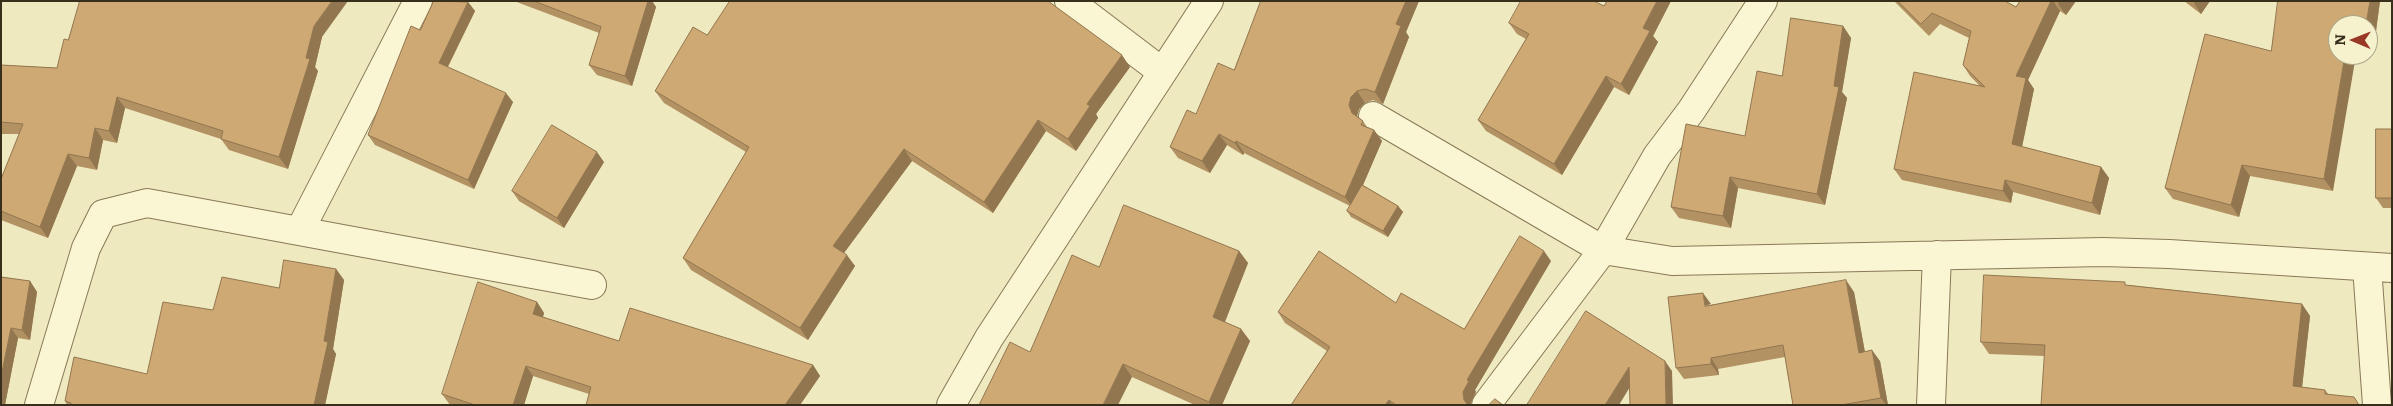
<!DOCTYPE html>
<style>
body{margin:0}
#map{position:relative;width:2393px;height:406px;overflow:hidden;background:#efe9bf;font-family:Literata,serif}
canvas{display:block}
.frame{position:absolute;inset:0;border:2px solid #372e1c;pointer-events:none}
.north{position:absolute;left:2328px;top:15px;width:50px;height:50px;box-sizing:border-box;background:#f6f2ce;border:1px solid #aaa487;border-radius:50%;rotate:271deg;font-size:14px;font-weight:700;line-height:20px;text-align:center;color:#372e1c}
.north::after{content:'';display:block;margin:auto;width:18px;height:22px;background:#993825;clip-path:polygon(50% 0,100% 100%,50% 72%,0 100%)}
</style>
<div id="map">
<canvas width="2393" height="406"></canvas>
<div class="frame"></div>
<div class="north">N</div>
</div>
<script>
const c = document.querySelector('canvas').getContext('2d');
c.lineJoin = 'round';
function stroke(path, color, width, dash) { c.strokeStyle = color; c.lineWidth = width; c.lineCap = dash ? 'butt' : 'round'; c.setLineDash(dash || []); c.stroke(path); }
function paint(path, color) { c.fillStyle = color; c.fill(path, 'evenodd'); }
const minor = new Path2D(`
 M1069,1L1161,71
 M1373,116L1603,250L1672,261L2103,252L2169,254L2392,268
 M300,230L418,1
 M2367,267L2377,405
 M39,405L86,248L103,214L147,203L592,285
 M951,405L989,338L1209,1
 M1486,405L1603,250L1657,156L1691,111L1763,1
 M1931,405L1937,255`);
const wall = new Path2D(`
 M514,1H652L656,7L632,86L597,75L589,65L599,33Z
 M1261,1H1419L1406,32L1409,37L1383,104L1373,100L1365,103L1359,109L1357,116L1363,121L1367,127L1374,130L1382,141L1363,185L1398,206L1403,212L1388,237L1351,217L1347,211L1350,206L1244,153L1243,155L1227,145L1210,173L1178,158L1170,147L1196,114L1234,70Z
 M1607,1H1671L1653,36L1658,42L1629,95L1614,87L1562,175L1486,131L1478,120L1526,39L1517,34L1509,23L1604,6Z
 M1894,1H2005L2016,7L2020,1H2076L2066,15L2060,11L2028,80L2034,89L2022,147L2101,167L2109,178L2100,215L2013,192L2011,203L1902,180L1894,169L1980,86L1970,76L1963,65L1969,38L1940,24L1929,36Z
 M2184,1H2210L2201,14Z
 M2380,1L2376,31L2368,30V25H2338L2333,191L2250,176L2239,217L2173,199L2165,188L2271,51Z
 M468,2L475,11L448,67L513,102L474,189L375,145L368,135L420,30Z
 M1843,26L1851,38L1842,92L1847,98L1825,205L1738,188L1731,228L1679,218L1671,207L1745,136L1782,76Z
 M322,37L315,67L318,71L288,169L229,150L221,139L125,108L117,143L103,140L97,170L77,166L48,238L1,220V179L19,134H1V65L57,68L68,40Z
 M1130,67L1096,114L1098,118L1076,151L1046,131L993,213L912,161L844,253L855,266L808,340L691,270L683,258L746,152L664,103L655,91Z
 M2392,129V208H2383L2376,198Z
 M604,162L564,228L519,201L512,191Z
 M1239,251L1248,263L1225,322L1241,329L1250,341L1222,405H1195L1132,377L1030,352L1099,267Z
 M1551,261L1475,390L1476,392L1471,403V405H1291L1327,351L1285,323L1278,312L1464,329Z
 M336,269L344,280L333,349L336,354L325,405H67L65,401L147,374L213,310Z
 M1,277L30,281L37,292L30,340L18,338L5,405H1Z
 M2128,285L2302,304L2310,316L2302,387L2325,390L2329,395L2044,356L1989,354L1981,342Z
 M1854,292L1865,352L1880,361L1888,405H1793L1785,357L1718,369L1719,375L1684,379L1676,368L1711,305Z
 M537,302L544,313L543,317L619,341L813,365L820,376L800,405H586L589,394L533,376L524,405H450L442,394Z`);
const shadedWall = new Path2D(`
 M332,1H348L322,37L315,67L318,71L288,169L279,157L314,26Z
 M648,1H652L656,7L632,86L625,76Z
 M1406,1H1419L1406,32L1409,37L1383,104L1375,92L1396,24Z
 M1657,1H1671L1653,36L1658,42L1629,95L1621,84L1643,28Z
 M2051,1H2053L2060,11L2028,80L2034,89L2020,156L2012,144L2016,76Z
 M2059,1H2076L2066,15L2058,4Z
 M2195,1H2210L2201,14L2194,3Z
 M2370,1H2380L2376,31L2367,19Z
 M468,2L475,11L445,72L439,63Z
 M2352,18L2357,25H2350Z
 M1843,26L1851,38L1842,92L1847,98L1825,205L1817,194Z
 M1122,55L1130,67L1096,114L1098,118L1076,151L1068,139L1087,104Z
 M2345,55H2356L2333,191L2324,179Z
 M1606,76L1614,87L1562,175L1554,164Z
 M1357,91L1365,103L1359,109L1357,116L1360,124L1352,113L1349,105L1351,97Z
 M506,93L513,102L474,189L468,180Z
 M117,97L125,108L117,143L109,131Z
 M1038,120L1046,131L993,213L984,202Z
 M95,128L103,140L97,170L89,158Z
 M1374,130L1382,141L1353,208L1345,197Z
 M1219,134L1227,145L1210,173L1202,161Z
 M1236,141L1244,153L1243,155L1235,143Z
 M904,149L912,161L841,257L833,246Z
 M597,152L604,162L564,228L557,218Z
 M68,154L77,166L48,238L40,227Z
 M2242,165L2250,176L2239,217L2231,205Z
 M2101,167L2109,178L2100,215L2092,203Z
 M1730,177L1738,188L1731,228L1723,216Z
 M2005,180L2013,192L2011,203L2003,191Z
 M1398,206L1403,212L1388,237L1383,231Z
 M1239,251L1248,263L1222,329L1213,317Z
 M1544,251L1551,261L1475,390L1476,392L1471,403V405H1467L1464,400L1463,392L1467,380Z
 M847,255L855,266L808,340L800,328Z
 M336,269L344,280L333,349L336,354L325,405H314Z
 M1846,280L1854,292L1867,364L1859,353Z
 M30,281L37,292L30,340L22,330Z
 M1703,293L1711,304L1705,306Z
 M537,302L544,313L541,324L533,314Z
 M2302,304L2310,316L2301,397L2293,386Z
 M11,328L18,338L5,405H4L1,401V377Z
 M1241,329L1250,341L1222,405H1211L1209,402Z
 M1872,350L1880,361L1888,405H1886L1881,398Z
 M1711,358L1718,369L1719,375L1711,364Z
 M1665,361L1672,371L1673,405H1666Z
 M1123,364L1132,377L1118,405H1103Z
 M813,365L820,376L800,405H785Z
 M526,366L533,376L524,405H513Z
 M1629,367L1636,377L1619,405H1605Z
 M1389,400L1392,405H1385Z`);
const building = new Path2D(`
 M80,1H332L314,26L306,58L310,59L279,157L221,139L223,131L117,97L109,131L95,128L89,158L68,154L40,227L1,211V179L23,124L1,122V65L57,68L64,39L68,40Z
 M434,1L468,2L439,63L506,93L468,180L368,135L411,26L420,30Z
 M534,1H648L625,76L589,65L601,27Z
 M730,1H1048L1122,55L1087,104L1090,106L1068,139L1038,120L984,202L904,149L833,246L847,255L800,328L683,258L749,147L655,91L693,27L707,35Z
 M1261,1H1406L1396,24L1401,26L1375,92L1365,89L1357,91L1351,97L1349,105L1352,113L1363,121L1361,125L1374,130L1345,197L1236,141L1235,143L1219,134L1202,161L1170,147L1187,110L1196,114L1218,63L1234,70Z
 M1521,1H1594L1604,6L1607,1H1657L1643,28L1650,31L1621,84L1606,76L1554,164L1478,120L1529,34L1509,23Z
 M1898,1H2005L2016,7L2020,1H2051L2016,76L2026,78L2012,144L2101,167L2092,203L2005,180L2003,191L1894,169L1914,72L1985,87L1963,65L1971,31L1932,13L1921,24Z
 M2278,1H2370L2367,19L2352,18L2350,25H2338V55H2345L2324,179L2242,165L2231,205L2165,188L2205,34L2271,51Z
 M1791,18L1843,26L1834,86L1839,87L1817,194L1730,177L1723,216L1671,207L1686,124L1745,136L1757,71L1782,76Z
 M552,125L597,152L557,218L512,191Z
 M2376,129H2392V198H2376Z
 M1362,185L1398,206L1383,231L1347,211Z
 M1124,205L1239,251L1213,317L1241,329L1209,402L1123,364L1103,405H979L1010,342L1030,352L1072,255L1099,267Z
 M1520,236L1544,251L1467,380L1469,381L1463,392L1464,400L1468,405H1396L1389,400L1385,405H1291L1330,347L1278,312L1319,251L1396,303L1401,293L1464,329Z
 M284,260L336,269L324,341L328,342L314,405H71V403L65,401L74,357L147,374L163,302L213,310L222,277L279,288Z
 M1984,275L2125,282V285L2302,304L2293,386L2325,390V394L2354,397L2359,405H2041L2045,345L1981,342Z
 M1,277L30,281L22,330L11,328L1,377Z
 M1846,280L1859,353L1872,350L1881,398L1841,405H1793L1783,345L1711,358V364L1676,368L1668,297L1703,293L1705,306Z
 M478,282L537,302L533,314L619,341L630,308L813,365L785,405H586L591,387L526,366L513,405H475L442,394Z
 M1586,311L1665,361L1666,405H1630L1629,367L1605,405H1527Z
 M1495,399L1503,405H1489Z`);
stroke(minor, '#887957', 30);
stroke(minor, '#faf5d2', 28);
paint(wall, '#b29163');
paint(shadedWall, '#917650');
paint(building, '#cfa973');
stroke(building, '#917650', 1);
</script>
